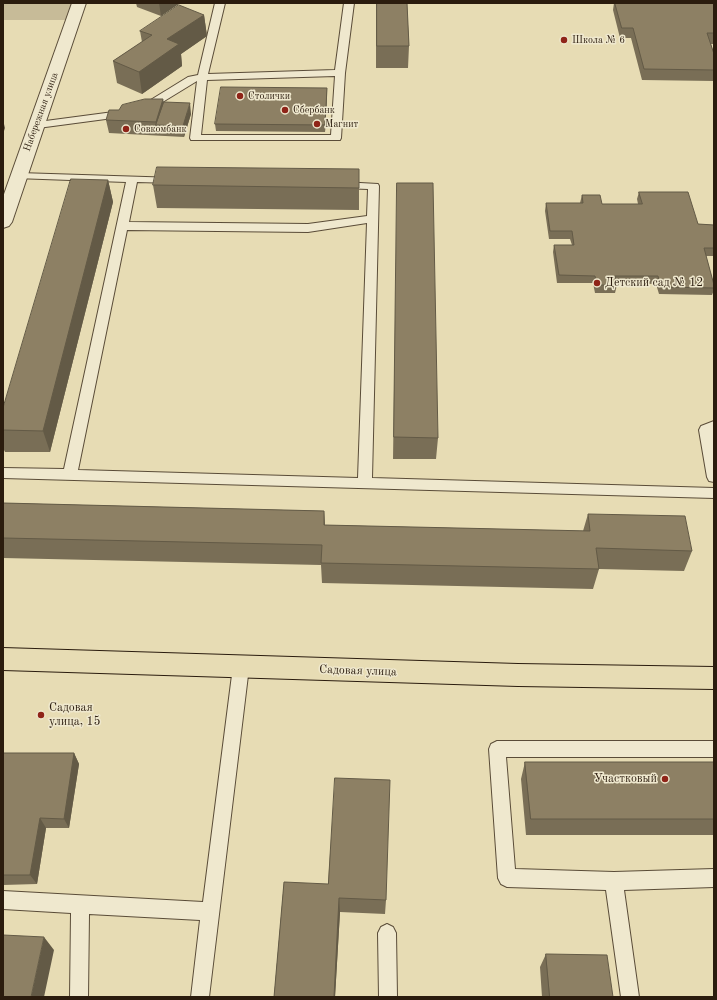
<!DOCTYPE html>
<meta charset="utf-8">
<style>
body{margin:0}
#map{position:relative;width:717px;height:1000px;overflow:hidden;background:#e7dcb4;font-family:"Old Standard TT",serif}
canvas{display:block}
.frame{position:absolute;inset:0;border:4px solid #2b1c0e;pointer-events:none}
</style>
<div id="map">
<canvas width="717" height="1000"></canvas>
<div class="frame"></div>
</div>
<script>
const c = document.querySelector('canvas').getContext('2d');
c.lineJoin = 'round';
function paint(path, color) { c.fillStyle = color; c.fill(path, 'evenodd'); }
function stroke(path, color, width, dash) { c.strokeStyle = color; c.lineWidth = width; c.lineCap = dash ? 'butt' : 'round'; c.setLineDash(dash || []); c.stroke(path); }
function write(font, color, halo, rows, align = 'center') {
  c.font = font + ' "Old Standard TT",serif'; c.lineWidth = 3; c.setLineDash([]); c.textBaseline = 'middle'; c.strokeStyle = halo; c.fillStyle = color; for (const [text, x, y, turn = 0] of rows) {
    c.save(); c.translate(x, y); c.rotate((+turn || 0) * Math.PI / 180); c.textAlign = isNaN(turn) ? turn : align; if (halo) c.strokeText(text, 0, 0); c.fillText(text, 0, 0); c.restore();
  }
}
const green = new Path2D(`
 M3,3H73L66,20H3Z`);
const lane = new Path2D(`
 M215,3H225L208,74L335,70L344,3H354L345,73L341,138L340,140H191L190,138L197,81L143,114L38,128L33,125L38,122L136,109L188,77L198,75ZM335,76L331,135H201L207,80Z
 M19,173L177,178L178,180L177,182L173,183L137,182L129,222L308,224L367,216L368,189L342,188L337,185L342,182L378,184L379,186L372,478L714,488V498L3,478V468L64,469L126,182L15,178L14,176ZM367,223L358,478L78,470L127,230L308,232Z
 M714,421V482L709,481L707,477L699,430L701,426Z
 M241,660L247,662L249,667L209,997H191L200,920L89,914L88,997H70L71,913L3,909V891L203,902L233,667L235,662Z
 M497,741H714V757H506L515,869L614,872L714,869V887L624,890L639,997H621L606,890L507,887L501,884L498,878L489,749L491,744Z
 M387,924L393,927L396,933L397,997H379L378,933L381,927Z`);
const street = new Path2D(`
 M72,3H86L12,222L9,226L3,228V197Z`);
const primary = new Path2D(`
 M3,648L518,664L714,667V689L518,686L3,670Z`);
const wall = new Path2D(`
 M136,3H180L161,16L137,7Z
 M376,3H407L409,46L408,68H376Z
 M614,3H714V44H711L714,54V81L642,80L631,38H620L613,10Z
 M204,15L207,36L181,54L182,66L142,94L117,83L113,61L142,42L140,31Z
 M327,88V96L325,132L216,131L215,124Z
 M164,102L191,114L184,137L109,133L106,120L119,110Z
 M359,169V210L157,208L153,185Z
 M108,180L113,202L50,452H5L3,448V408Z
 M397,183L438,438L436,459H393Z
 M639,192L698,224L714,225V256H706L714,285V290L712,295L659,294L656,284L617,283V285L615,293H595L593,283H557L553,252L554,245H572L570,239H549L545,211L546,203H580L582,195L602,204H638L637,199Z
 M3,503L324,511L325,525L583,531L588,514L692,551L684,571L599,569L593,589L322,583L321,565L3,558Z
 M3,753H74L79,764L69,828H46L37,884L3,885Z
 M525,762H714V835H526L521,779Z
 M284,882L386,900L385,914L340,912L335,997H274Z
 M546,954L613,997H542L540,967Z`);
const shadedWall = new Path2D(`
 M159,3H180L161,16Z
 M204,15L207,36L181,54L182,66L142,94L139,72L167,39Z
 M327,88V96L325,132V125Z
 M163,99L166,112L156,125V122Z
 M190,103L191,114L184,137L183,126Z
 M4,124L5,128L3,134V126Z
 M108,180L113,202L50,452L43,431Z
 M324,511L325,532L324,525Z
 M74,753L79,764L69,828L64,819Z
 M40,818L46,828L37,884L30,875Z
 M339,898L340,912L335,997H334Z
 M44,937L54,950L44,997H31Z`);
const building = new Path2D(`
 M377,3H407L409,46H377Z
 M615,3H714V33H707L714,54V70L644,69L633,28H622Z
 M179,5L204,15L167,39L179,44L139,72L113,61L152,35L140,31Z
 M221,87L327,88L325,125L215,124Z
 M145,99H163L156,122L106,120L109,110H119L122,105Z
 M164,102L190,103L183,126L156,125Z
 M157,167L359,169V188L153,185Z
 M71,179L108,180L43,431L3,430V408Z
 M397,183H433L438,438L394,437Z
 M639,192H688L698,224L714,225V248H704L714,285V288L661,287L658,276H615L617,285H597L595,276L559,275L554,245H574L572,231H550L546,203H583L582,195H600L602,204H642Z
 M3,503L324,511V525L590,531L588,514L685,516L692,551L596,548L599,569L321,563L322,545L3,538Z
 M3,753H74L64,819L40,818L30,875H3Z
 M525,762H714V819H531Z
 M335,778L390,780L386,900L339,898L334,997H274L284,882L328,884Z
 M3,935L44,937L31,997H3Z
 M546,954L607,955L613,997H550Z`);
const markers = [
 [564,40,4,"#8f2418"],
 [240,96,4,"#8f2418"],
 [285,110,4,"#8f2418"],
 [317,124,4,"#8f2418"],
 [126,129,4,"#8f2418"],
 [597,283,4,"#8f2418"],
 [41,715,4,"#8f2418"],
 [665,779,4,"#8f2418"]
];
const farPoinames = [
 ["Школа № 6",572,40],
 ["Столички",248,96],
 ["Сбербанк",293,110],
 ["Магнит",325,124],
 ["Совкомбанк",134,129]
];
const farStreetnames = [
 ["Набережная улица",41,112,-70]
];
const poiNames = [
 ["Детский сад № 12",605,283],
 ["Садовая",49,708],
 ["улица, 15",49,722],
 ["Участковый",657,779,"right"]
];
const streetNames = [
 ["Садовая улица",358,671,2]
];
paint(green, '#c7bb98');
stroke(lane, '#5a4c38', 2);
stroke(street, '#5a4c38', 2);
stroke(primary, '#2b1c0e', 2);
paint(lane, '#efe8ce');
paint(street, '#efe8ce');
paint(primary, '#e7dcb4');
paint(wall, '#796e56');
paint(shadedWall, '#635a46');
paint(building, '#8d8064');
stroke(building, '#635a46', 1);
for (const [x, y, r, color] of markers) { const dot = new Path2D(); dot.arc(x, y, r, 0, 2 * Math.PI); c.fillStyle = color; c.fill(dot); stroke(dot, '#efe8ce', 1.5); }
write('10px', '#2b1c0e', '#efe8ce', farPoinames, 'left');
write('10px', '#2b1c0e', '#efe8ce', farStreetnames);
write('12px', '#2b1c0e', '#efe8ce', poiNames, 'left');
write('12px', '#2b1c0e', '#efe8ce', streetNames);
</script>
